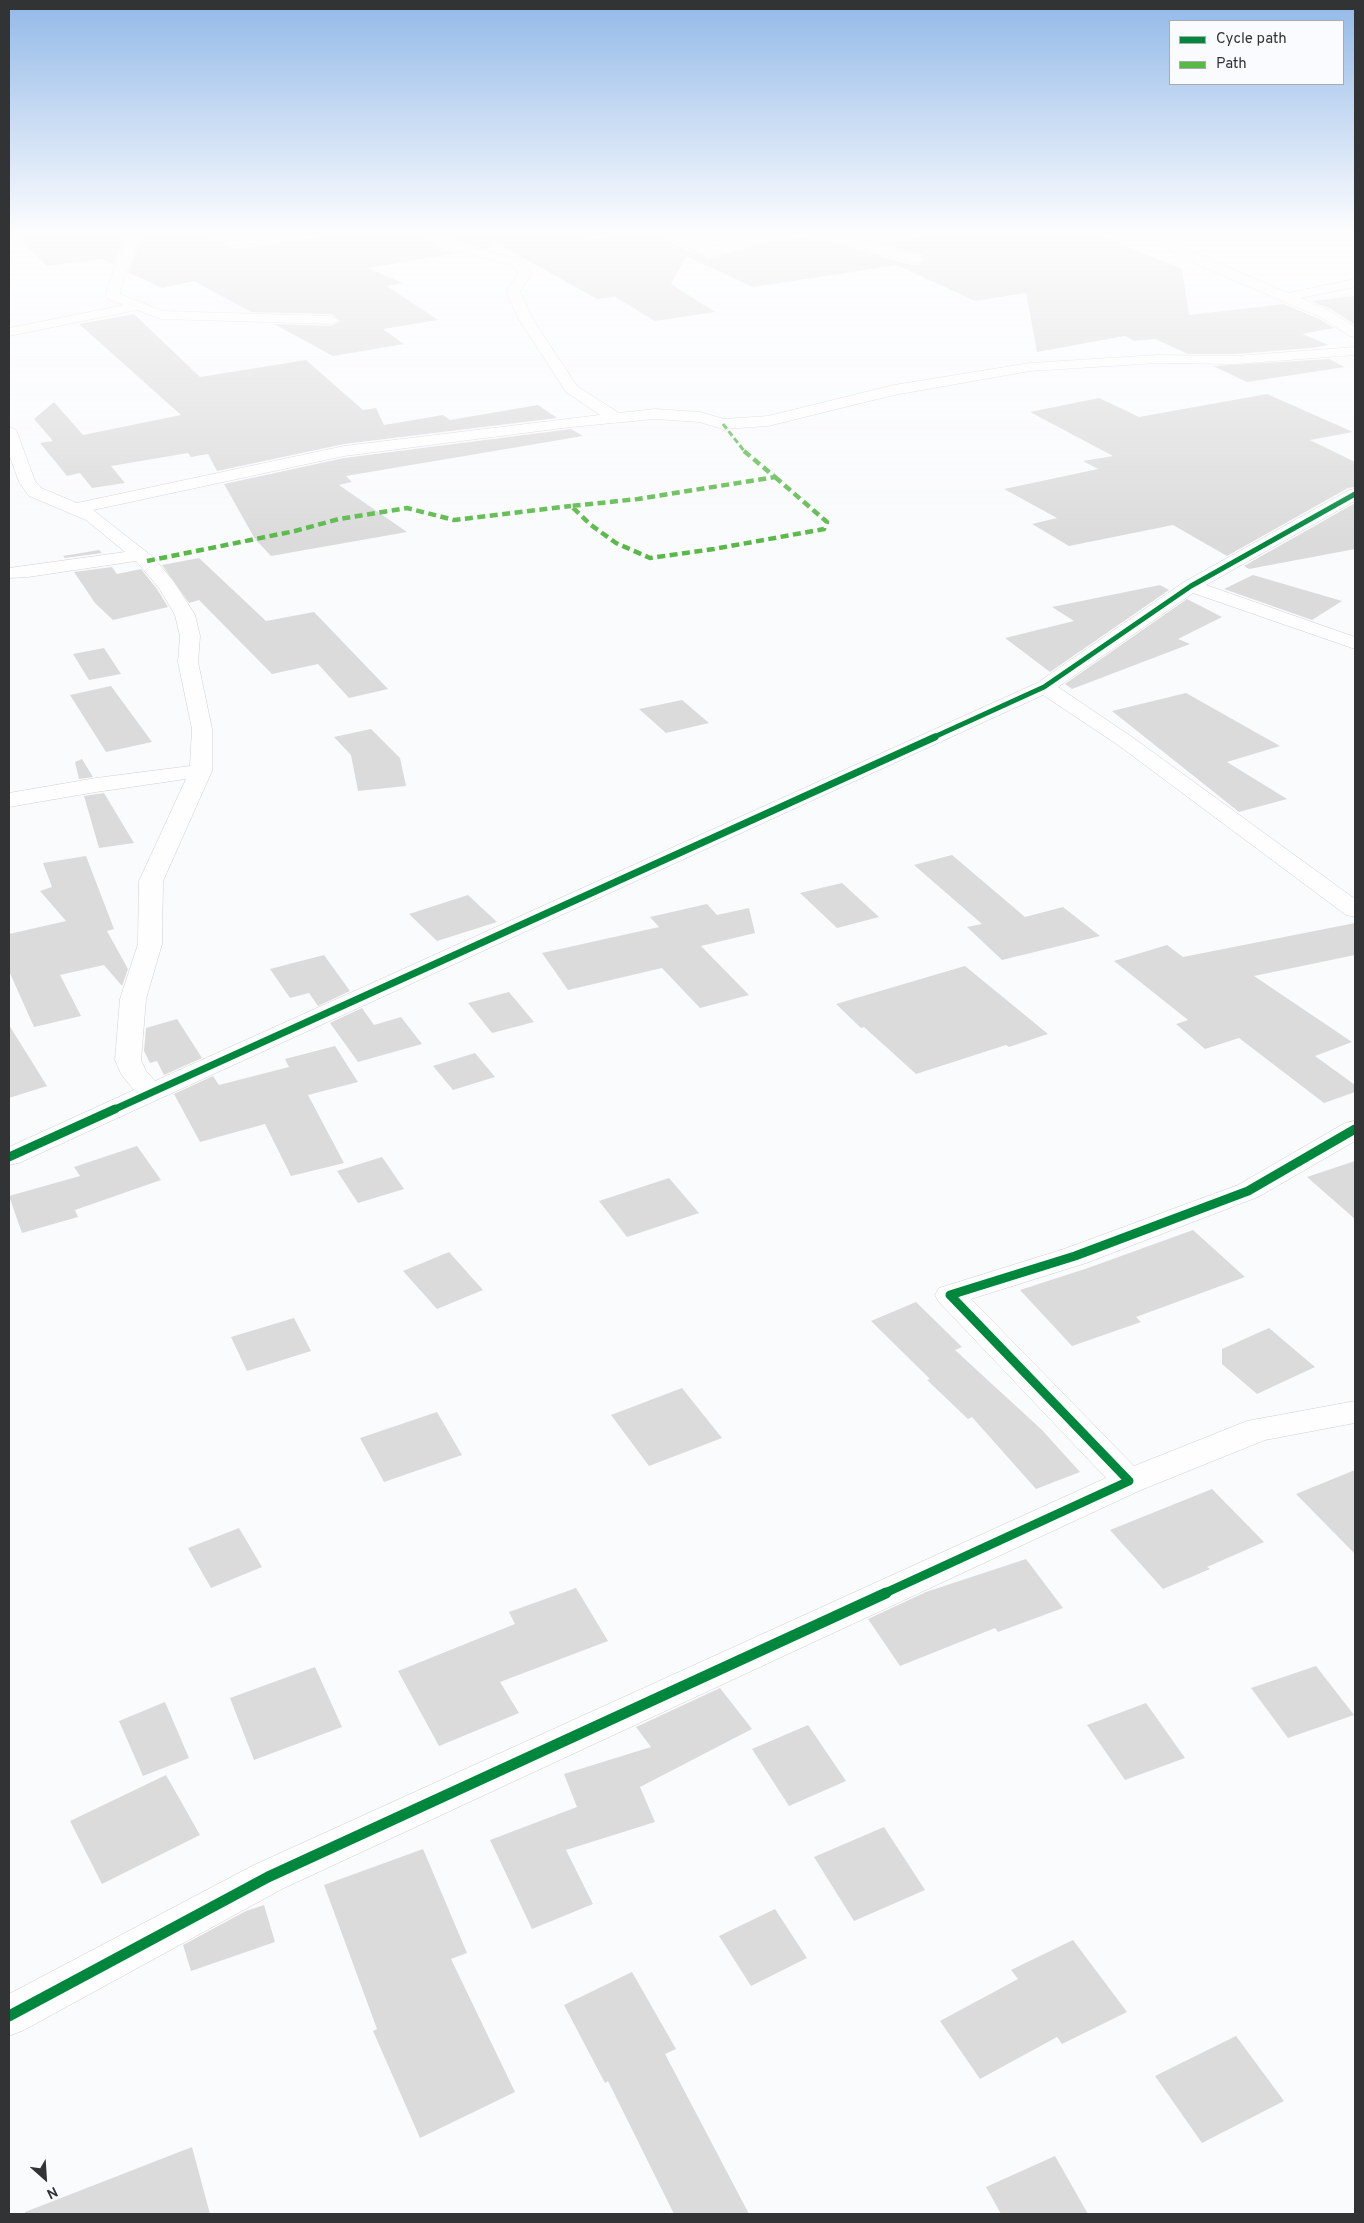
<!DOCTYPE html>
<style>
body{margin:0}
#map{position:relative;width:1364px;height:2223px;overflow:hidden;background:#fafbfd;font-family:Overpass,sans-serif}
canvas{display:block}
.frame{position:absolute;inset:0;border:10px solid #323335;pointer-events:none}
.legend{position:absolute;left:1169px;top:20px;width:175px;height:65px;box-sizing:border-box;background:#f9fbfe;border:1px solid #a9abae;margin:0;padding:6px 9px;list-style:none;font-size:15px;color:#323335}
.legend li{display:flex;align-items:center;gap:10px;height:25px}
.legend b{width:25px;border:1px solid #a9abae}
.north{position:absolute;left:20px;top:2153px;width:50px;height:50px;-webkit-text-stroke:4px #f9fbfe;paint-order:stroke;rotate:154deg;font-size:14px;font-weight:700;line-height:20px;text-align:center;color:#323335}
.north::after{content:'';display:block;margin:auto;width:18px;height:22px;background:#323335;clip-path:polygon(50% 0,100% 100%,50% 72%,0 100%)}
</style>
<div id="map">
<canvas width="1364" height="2223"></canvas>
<div class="frame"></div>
<ul class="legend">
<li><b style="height:6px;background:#00873e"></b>Cycle path</li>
<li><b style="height:6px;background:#58b947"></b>Path</li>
</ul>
<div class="north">N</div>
</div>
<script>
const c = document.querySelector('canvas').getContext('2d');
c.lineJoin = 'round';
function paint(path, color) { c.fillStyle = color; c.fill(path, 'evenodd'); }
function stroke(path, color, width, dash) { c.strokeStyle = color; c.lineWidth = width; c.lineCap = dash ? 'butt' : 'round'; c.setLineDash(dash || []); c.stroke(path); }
const building = new Path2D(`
 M11,231H127L114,265L103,259L47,266Z
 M145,231H179L183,234L205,231L234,249L365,231H413L444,250L458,253L367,268L403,283L387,286L438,320L383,329L404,344L333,356L274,324L331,326L340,321L332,314L251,312L194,281L162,288L128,272Z
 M436,231H584V240L653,231L688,252H693L708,259L763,243L802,238L843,245L916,266L925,261L922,255L874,242L921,237L929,231H1088L1182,269L1189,315L1284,304L1319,319L1334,328L1302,334L1329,345L1311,348L1235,354H1188L1155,339L1134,341L1125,336L1037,352L1026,293L975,301L897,265L753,287L686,256L671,284L715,312L655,321L615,297L597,299L490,239L491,248L486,249L454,240Z
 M1355,296L1354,324L1331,309L1311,301Z
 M134,314L200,377L306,360L363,410L376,408L384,425L443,415L450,420L538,405L557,418L344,444L217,471L208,454L191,457L188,453L111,466L125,483L92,488L80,473L67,476L40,443L53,441L34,419L54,402L83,435L181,415L79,324Z
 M1329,359L1345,367L1247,382L1213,366Z
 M1267,394L1353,432L1310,440L1355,462V487L1348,488L1227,556L1173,525L1069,546L1032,524L1057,518L1004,489L1098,469L1083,461L1113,456L1030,412L1099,398L1139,417Z
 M571,429L583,436L346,476L352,482L339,485L407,532L271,556L255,539L224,484L344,458Z
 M1355,503V549L1249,569L1244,566Z
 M99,550L102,553L65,558L63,556Z
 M199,558L266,621L314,612L388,689L349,698L318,664L272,674L199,600L189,603L162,565Z
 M112,567L117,574L141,569L157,589L168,607L113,620L95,603L74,572Z
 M1253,575L1342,601L1312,620L1224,589Z
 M1160,585L1169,590L1050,672L1005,638L1074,621L1052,607Z
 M1187,599L1222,617L1178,639L1190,644L1072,689L1065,684Z
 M104,648L121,674L89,680L73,654Z
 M111,686L152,742L106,752L70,695Z
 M1186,693L1280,746L1227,762L1287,799L1239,812L1112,711Z
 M682,700L709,723L666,733L639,709Z
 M371,729L400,758L406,786L358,791L351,755L334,737Z
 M82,759L93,777L79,779L75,762Z
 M104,793L134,843L99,848L84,796Z
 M952,855L1025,917L1063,907L1100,936L1002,960L967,927L982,924L914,865Z
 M86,856L114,929L107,931L128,969L122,986L104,965L60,975L81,1016L34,1027L9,971V934L66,921L40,891L52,887L43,863Z
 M842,883L879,917L837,928L800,893Z
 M468,895L497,922L437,941L409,914Z
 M707,904L717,915L749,908L755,933L701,946L749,995L700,1008L662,968L568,990L542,953L659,927L650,917Z
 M1355,923V955L1254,976L1352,1042L1315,1056L1355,1085V1092L1324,1103L1239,1038L1205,1049L1176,1024L1188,1020L1114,961L1167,945L1183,957Z
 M324,955L350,991L318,1006L309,993L290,998L270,969Z
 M965,966L1048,1034L1009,1047L1006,1045L916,1074L864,1027L861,1028L836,1004Z
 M509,992L534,1022L492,1033L468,1003Z
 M362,1008L374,1025L401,1017L422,1044L358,1062L330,1023Z
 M177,1019L202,1058L164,1075L157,1061L150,1063L144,1051L146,1028Z
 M9,1025L47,1086L9,1098Z
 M335,1046L358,1082L308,1095L344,1163L291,1176L265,1124L200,1142L174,1094L213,1076L219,1085L289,1067L285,1059Z
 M475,1053L495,1077L453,1090L433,1066Z
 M137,1146L161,1180L75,1210L78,1217L22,1233L9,1196L80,1176L74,1167Z
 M382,1157L404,1189L358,1203L337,1171Z
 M1355,1161V1219L1307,1177Z
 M669,1178L699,1213L627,1237L599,1201Z
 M1193,1230L1245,1277L1136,1317L1141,1322L1072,1346L1020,1290L1088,1268Z
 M449,1252L483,1290L437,1309L403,1271Z
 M916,1302L962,1347L955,1350L1042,1430L1080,1472L1036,1489L972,1417L968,1419L927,1380L930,1379L871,1321Z
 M294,1318L311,1351L247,1371L231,1337Z
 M1269,1328L1315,1367L1257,1394L1222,1364V1349Z
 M682,1388L722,1438L649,1466L611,1415Z
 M437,1412L462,1455L384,1482L360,1438Z
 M1355,1470V1554L1296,1494Z
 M1212,1489L1264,1542L1207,1567L1210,1569L1163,1589L1110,1530Z
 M239,1528L262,1567L211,1588L188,1548Z
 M1026,1559L1063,1608L998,1632L995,1628L900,1666L868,1619L926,1592Z
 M576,1588L608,1641L500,1682L519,1713L439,1746L398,1671L515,1624L509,1612Z
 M1316,1666L1354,1715L1288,1738L1251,1688Z
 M315,1667L342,1727L254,1760L230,1698Z
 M720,1688L752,1729L640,1787L655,1822L566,1850L593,1904L532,1929L490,1840L577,1807L564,1774L651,1747L636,1727Z
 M165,1702L189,1758L143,1776L119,1721Z
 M1146,1703L1185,1758L1125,1780L1087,1725Z
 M808,1725L846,1781L789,1806L752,1749Z
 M166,1775L200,1835L102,1884L70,1821Z
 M884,1827L925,1890L854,1921L814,1857Z
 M423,1849L467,1953L451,1959L515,2092L420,2138L373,2031L377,2029L324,1885Z
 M264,1905L275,1942L191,1971L183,1945L246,1911Z
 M775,1909L807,1958L751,1986L719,1936Z
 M1073,1940L1127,2012L1062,2044L1057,2037L980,2079L940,2021L1018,1979L1011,1970Z
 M632,1972L676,2049L665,2054L749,2214H674L608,2081L605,2083L564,2005Z
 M1236,2036L1284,2101L1202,2143L1155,2076Z
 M192,2147L210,2214H25V2212Z
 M1055,2156L1088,2214H1001L986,2187Z`);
const minor = new Path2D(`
 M143,231L123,280L120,294L163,311L331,316L338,320L331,324L161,319L137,310L9,336V328L124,305L108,299L106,296L107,288L129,232Z
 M415,231H431L453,242L523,260L532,274L520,291L532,318L577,386L619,413L655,409L700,412L724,419L768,416L894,385L1030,363L1157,355L1235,356L1355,347V355L1235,364L1157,363L1030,371L894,395L768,426L723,429L699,422L655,419L571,427L344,456L93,510L153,557L174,582L195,615L200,636L198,662L212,729V771L163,881L162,944L146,999L141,1060L146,1071L155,1081L1037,683L1184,582L1349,490L1355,489V501L1206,585L1355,637V649L1193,593L1058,687L1132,737L1355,899V917L1346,915L1118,745L1043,695L19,1163L9,1165V1147L134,1090L121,1074L115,1060L120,999L138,944L139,881L186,779L96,792L9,807V793L96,778L190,766L192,729L178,662L180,636L175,615L159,588L136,561L28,577L9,578V568L125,552L86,520L29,496L19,482L9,454V427L15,429L17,432L35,481L41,488L77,503L344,446L600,415L566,392L518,318L506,291L518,274L513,266L445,248Z
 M656,231H672L708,249L769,231H819L844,235L883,231H927L921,235L864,241L922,257L923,260L917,264L843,243L795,235L789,231L787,234L707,257Z
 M1146,231H1161L1192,252L1288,293L1355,279V287L1301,298L1330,311L1355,327V337L1350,336L1320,317L1182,258Z
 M1355,1121V1141L1258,1197L1086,1263L971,1299L1134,1466L1247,1421L1355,1401V1423L1265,1440L1141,1490L282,1889L24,2030L9,2036V1994L254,1865L1106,1478L939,1302L935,1295L939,1288L1064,1249L1238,1185L1345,1123Z`);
const quietFar1 = new Path2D(`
 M723,424L745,452`);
const quiet = new Path2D(`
 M744,451L775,477
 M775,477L827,522L824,529L714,549L650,558L616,543L591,525L571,506L638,499Z
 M147,561L295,531L339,519L407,508L454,520L571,506`);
const cyclewayFar3 = new Path2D(`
 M932,738L1044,687L1191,586L1355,494`);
const cyclewayFar2 = new Path2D(`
 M113,1110L935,737`);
const cyclewayFar1 = new Path2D(`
 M9,1157L115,1109
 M883,1594L1129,1481L950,1295L1075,1256L1248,1191L1355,1129`);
const cycleway = new Path2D(`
 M9,2016L268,1877L886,1593`);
paint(building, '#dcdbdb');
stroke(minor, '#cfd0d2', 1);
paint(minor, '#fefeff');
stroke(quietFar1, '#58b947', 3, [6, 3]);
stroke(quiet, '#58b947', 4.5, [8, 4.5]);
stroke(cyclewayFar3, '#00873e', 5);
stroke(cyclewayFar2, '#00873e', 7);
stroke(cyclewayFar1, '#00873e', 9);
stroke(cycleway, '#00873e', 11);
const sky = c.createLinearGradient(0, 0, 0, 542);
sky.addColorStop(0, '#92b9e8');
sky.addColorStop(0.43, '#fdfdfe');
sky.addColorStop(1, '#fdfdfe00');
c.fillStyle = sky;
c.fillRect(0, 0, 1364, 542);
</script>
